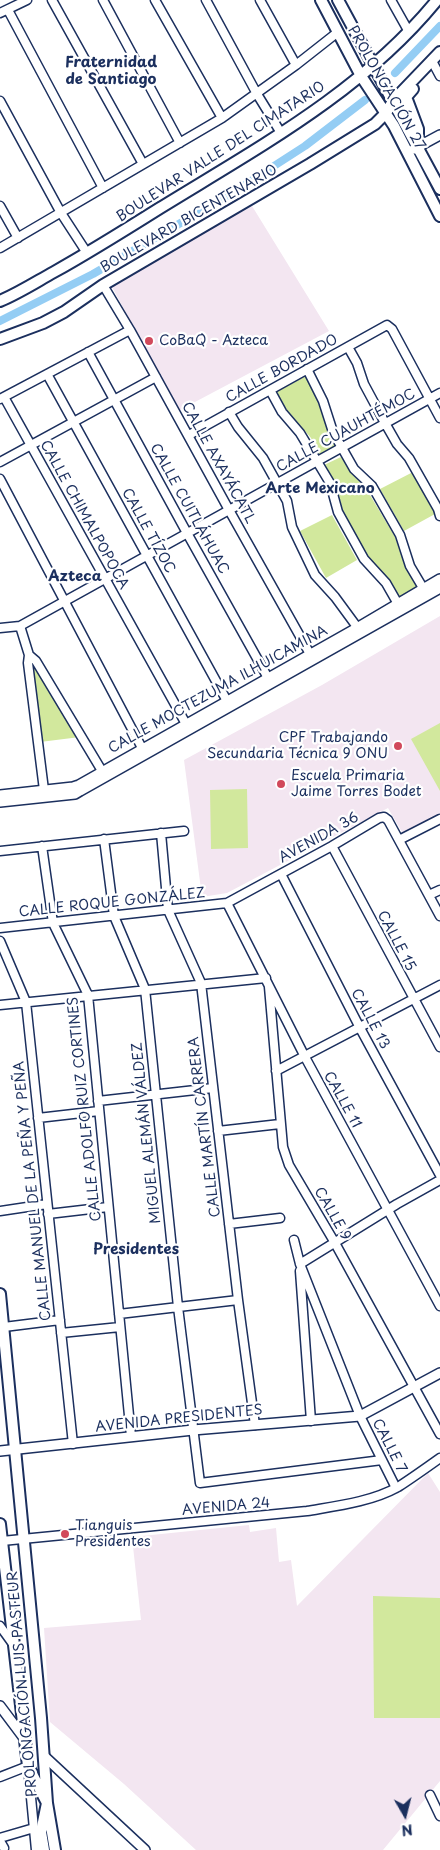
<!DOCTYPE html>
<meta charset="utf-8">
<style>
body{margin:0}
#map{position:relative;width:440px;height:1850px;overflow:hidden;background:#fff;font-family:"Playpen Sans",sans-serif}
canvas{display:block}
.north{position:absolute;left:380px;top:1790px;width:50px;height:50px;-webkit-text-stroke:4px #fff;paint-order:stroke;rotate:172deg;font-size:14px;font-weight:700;line-height:20px;text-align:center;color:#1b2f5e}
.north::after{content:'';display:block;margin:auto;width:18px;height:22px;background:#1b2f5e;clip-path:polygon(50% 0,100% 100%,50% 72%,0 100%)}
</style>
<div id="map">
<canvas width="440" height="1850"></canvas>
<div class="north">N</div>
</div>
<script>
const c = document.querySelector('canvas').getContext('2d');
c.lineJoin = 'round';
function paint(path, color) { c.fillStyle = color; c.fill(path, 'evenodd'); }
function stroke(path, color, width, dash) { c.strokeStyle = color; c.lineWidth = width; c.lineCap = dash ? 'butt' : 'round'; c.setLineDash(dash || []); c.stroke(path); }
function write(font, color, halo, rows, align = 'center') {
  c.font = font + ' "Playpen Sans",sans-serif'; c.lineWidth = 4.5; c.setLineDash([]); c.textBaseline = 'middle'; c.strokeStyle = halo; c.fillStyle = color; for (const [text, x, y, turn = 0] of rows) {
    c.save(); c.translate(x, y); c.rotate((+turn || 0) * Math.PI / 180); c.textAlign = isNaN(turn) ? turn : align; if (halo) c.strokeText(text, 0, 0); c.fillText(text, 0, 0); c.restore();
  }
}
const built = new Path2D(`
 M252,206L329,331L178,411L111,285Z
 M440,616V813L403,834L388,808L227,893L202,897L184,760L322,685Z
 M428,1473L440,1492V1781L383,1850H196L124,1784L50,1722L44,1628L141,1620L132,1537L249,1525L250,1532L276,1528L279,1562L291,1560L297,1606Z`);
const green = new Path2D(`
 M306,376L338,447L319,456L311,438L287,410L276,392Z
 M343,456L351,472L367,490L395,537L405,566L418,587L399,599L389,579L368,557L343,511L336,484L324,465Z
 M413,472L435,514L404,531L380,489Z
 M332,515L357,560L326,578L300,531Z
 M34,660L80,737L40,742L29,661Z
 M440,723V791L411,739Z
 M247,789L248,848L211,849L210,790Z
 M373,1596L440,1598V1718H374Z`);
const canal = new Path2D(`
 M395,73L440,26
 M0,321L93,274L232,193L305,146L365,100`);
const minor = new Path2D(`
 M52,0L143,164
 M103,0L180,143
 M155,0L222,118
 M206,0L257,94L281,133
 M260,0L296,65
 M391,0L409,32
 M8,10L103,188
 M0,13L27,0
 M432,61L440,76
 M0,101L61,213L87,253
 M0,206L18,238
 M0,248L222,118L296,65L338,32
 M103,285L130,330L229,510L310,654
 M348,347L357,363L364,384L385,423L397,444L409,458L438,509L440,516
 M88,352L187,533L268,678
 M307,369L323,401L333,432L354,469L372,486L400,535L410,566L426,593
 M47,374L227,701
 M270,390L282,412L300,433L330,483L338,512L364,559L386,583L398,604
 M4,397L186,724
 M0,399L130,330
 M229,412L238,427L263,458L287,501L292,527L315,575L335,597L360,631
 M189,435L387,325L392,329L440,418
 M0,462L156,377
 M0,479L142,748
 M20,626L29,655L28,663L44,790
 M0,628L20,626L440,393
 M29,655L36,661L102,771
 M161,833L168,910L201,983L238,1300L255,1425
 M104,839L114,916L145,989L178,1307L200,1483L382,1460
 M399,840L440,819
 M42,846L53,923L88,995L131,1436
 M332,846L440,1047
 M0,851L184,831
 M281,874L360,1028L440,1175
 M429,895L440,890
 M227,903L305,1057L440,1306
 M0,928L227,903L332,846L379,818L384,817L388,820L440,916
 M0,941L26,1002L73,1444
 M269,987L283,1147L289,1165L335,1243L440,1434
 M0,1005L266,978
 M276,1071L440,985
 M98,1101L213,1088
 M38,1118L99,1111
 M218,1131L280,1124
 M0,1211L47,1204
 M48,1214L108,1207
 M229,1224L280,1218
 M294,1240L300,1264L360,1416L396,1488
 M300,1264L397,1204L440,1180
 M300,1271L311,1421
 M119,1314L238,1300
 M4,1327L60,1320
 M61,1333L120,1327
 M2,1541L307,1511C336,1506 371,1502 398,1487C412,1478 426,1468 440,1458
 M0,1626L13,1644
 M0,1777L28,1766L36,1850
 M430,1795L440,1816
 M0,1838L34,1828
 M0,1841L4,1848`);
const tertiary = new Path2D(`
 M414,149L440,135
 M0,795L73,787L79,785L357,628L440,579
 M0,802L75,794L80,791L440,588
 M0,1451L193,1430L360,1416L440,1373
 M0,1706L24,1738
 M45,1757L145,1850`);
const secondary = new Path2D(`
 M321,0L361,76L394,126L440,216
 M338,0L440,189
 M413,89L406,97L418,129V146
 M0,301C19,293 36,282 54,272C90,252 125,230 160,208C259,147 363,91 437,0
 M0,339L43,323L64,312L103,285L310,164L375,124L386,113L393,101L440,52
 M0,1294L41,1718L47,1803L55,1850
 M0,1524L28,1766L47,1803L41,1832L44,1850`);
const markers = [
 [149,341,5,"#d1495b"],
 [398,746,5,"#d1495b"],
 [281,784,5,"#d1495b"],
 [65,1534,5,"#d1495b"]
];
const streetNames = [
 ["PROLONGACIÓN 27",386,88,60],
 ["BOULEVAR VALLE DEL CIMATARIO",221,152,-33],
 ["BOULEVARD BICENTENARIO",189,219,-30],
 ["CALLE BORDADO",282,369,-29],
 ["CALLE CUAUHTÉMOC",346,431,-29],
 ["CALLE AXAYÁCATL",218,463,61],
 ["CALLE CUITLÁHUAC",189,509,61],
 ["CALLE CHIMALPOPOCA",84,515,61],
 ["CALLE TÍZOC",148,531,61],
 ["CALLE MOCTEZUMA ILHUICAMINA",218,690,-29],
 ["AVENIDA 36",319,838,-29],
 ["CALLE ROQUE GONZÁLEZ",112,903,-6],
 ["CALLE 15",396,941,62],
 ["CALLE 13",370,1019,62],
 ["CALLE 11",342,1100,61],
 ["CALLE ADOLFO RUIZ CORTINES",85,1109,-96],
 ["CALLE MARTÍN CARRERA",205,1127,-97],
 ["MIGUEL ALEMÁN VÁLDEZ",147,1133,-96],
 ["CALLE MANUEL DE LA PEÑA Y PEÑA",33,1191,-96],
 ["CALLE 9",332,1214,60],
 ["AVENIDA PRESIDENTES",179,1419,-6],
 ["CALLE 7",389,1446,63],
 ["AVENIDA 24",226,1507,-5],
 ["PROLONGACIÓN LUIS PASTEUR",23,1684,-95]
];
const poiNames = [
 ["CoBaQ - Azteca",159,341],
 ["CPF Trabajando",388,738,"right"],
 ["Secundaria Técnica 9 ONU",388,754,"right"],
 ["Escuela Primaria",291,776],
 ["Jaime Torres Bodet",291,792],
 ["Tianguis",75,1526],
 ["Presidentes",75,1542]
];
const neighbourhoodNames = [
 ["Fraternidad",111,63],
 ["de Santiago",111,80],
 ["Arte Mexicano",320,489],
 ["Azteca",75,577],
 ["Presidentes",136,1250]
];
paint(built, '#f3e6f1');
paint(green, '#d2e89d');
stroke(canal, '#94cdf4', 8);
stroke(minor, '#1b2f5e', 11);
stroke(tertiary, '#1b2f5e', 12);
stroke(secondary, '#1b2f5e', 14);
stroke(minor, '#fff', 8);
stroke(tertiary, '#fff', 9);
stroke(secondary, '#fff', 10);
for (const [x, y, r, color] of markers) { const dot = new Path2D(); dot.arc(x, y, r, 0, 2 * Math.PI); c.fillStyle = color; c.fill(dot); stroke(dot, '#fff', 2); }
write('14px', '#1b2f5e', '#fff', streetNames);
write('14px', '#1b2f5e', '#fff', poiNames, 'left');
write('bold 15px', '#1b2f5e', '#fff', neighbourhoodNames);
</script>
